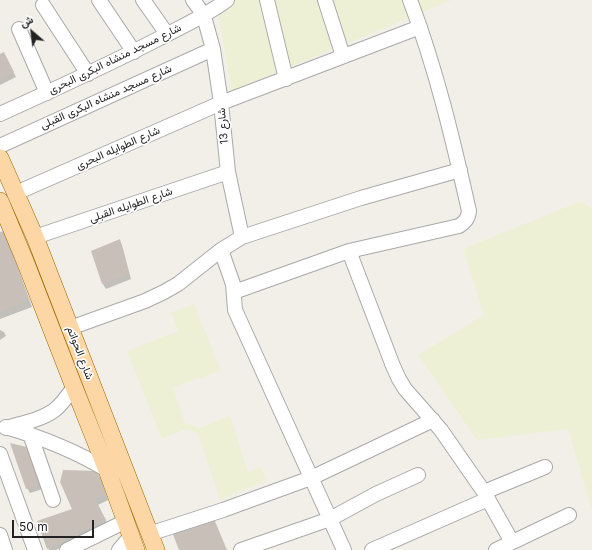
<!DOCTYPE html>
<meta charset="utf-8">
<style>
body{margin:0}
#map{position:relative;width:592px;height:550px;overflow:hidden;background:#f2efe9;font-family:Inter,Vazirmatn,sans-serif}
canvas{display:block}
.north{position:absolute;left:12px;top:12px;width:40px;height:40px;-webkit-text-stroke:3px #fff;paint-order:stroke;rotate:332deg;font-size:11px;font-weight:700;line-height:16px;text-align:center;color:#222}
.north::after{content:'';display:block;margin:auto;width:14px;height:18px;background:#222;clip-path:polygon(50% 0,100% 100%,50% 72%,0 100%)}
.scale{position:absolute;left:12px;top:520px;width:82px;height:18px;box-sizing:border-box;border:2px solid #222;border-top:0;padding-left:5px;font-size:12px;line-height:14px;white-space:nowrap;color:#222;-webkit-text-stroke:3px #fff;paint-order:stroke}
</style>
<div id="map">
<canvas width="592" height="550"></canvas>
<div class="north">ش</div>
<div class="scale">50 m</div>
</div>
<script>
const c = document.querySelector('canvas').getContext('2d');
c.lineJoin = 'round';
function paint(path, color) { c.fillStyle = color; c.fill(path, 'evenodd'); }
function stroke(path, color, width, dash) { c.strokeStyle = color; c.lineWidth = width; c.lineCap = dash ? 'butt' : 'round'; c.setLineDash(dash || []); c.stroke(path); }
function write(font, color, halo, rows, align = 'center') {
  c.font = font + ' Inter,Vazirmatn,sans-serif'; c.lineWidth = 3.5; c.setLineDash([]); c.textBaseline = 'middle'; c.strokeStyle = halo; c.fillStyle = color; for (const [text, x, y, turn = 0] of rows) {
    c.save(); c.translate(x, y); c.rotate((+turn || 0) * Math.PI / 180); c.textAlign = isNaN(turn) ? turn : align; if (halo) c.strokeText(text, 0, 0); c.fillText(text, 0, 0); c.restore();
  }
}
const farmland = new Path2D(`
 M237,0H452L232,91L218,15Z
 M581,201L592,209V510L568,429L477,440L418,355L484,315L463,249Z
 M194,304L221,371L173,387L185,423L200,428L230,415L248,472L261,467L266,480L220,500L198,433L185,429L162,439L127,351L178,331L171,312Z`);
const shadow = new Path2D(`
 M0,55L6,58L16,77L0,85Z
 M0,233L7,238L32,307L0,319Z
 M120,241L122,245L131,279L106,289L103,284L92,251Z
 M0,330L4,332L6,336L0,340Z
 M12,444L46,488L30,493L27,488Z
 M97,472L101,479L108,500L98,505L109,527L86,535L56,550H49L48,548L72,510Z`);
const building = new Path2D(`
 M4,52L14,72L0,79V54Z
 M4,231L29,300L0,311V232Z
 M120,239L129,274L102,284L91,251Z
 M10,443L31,448L44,483L26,489Z
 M63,470L97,471L105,494L95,499L106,520L47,549L37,521L72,509L60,482Z
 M212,514L227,550H179L171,529Z`);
const minor = new Path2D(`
 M99,0L134,52
 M143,0L167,34
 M193,0L201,11L205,20L213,49L221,103L228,172L242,237
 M267,0L286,79
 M325,0L343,56
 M43,5L88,74
 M19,29L47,93
 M0,114C53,90 106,66 158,39C181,27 206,16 227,0
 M0,146L213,49
 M16,193L221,103L420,27
 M35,237L228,172
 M221,250L233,284L235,310L344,550
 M349,251L393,366L399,379L405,389L441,430L484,492L512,542
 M234,292L349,251L459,226C465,222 468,219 469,211C453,140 436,68 410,0
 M70,328L145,301L164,292L178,284L221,250L242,237L361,198L460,170
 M6,427C43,438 74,450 107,470
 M6,428C22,423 46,419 58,407C64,401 69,394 74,387
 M30,434L53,500
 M0,454L35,550
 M484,492L545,467
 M149,534L223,510L311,478L433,420
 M0,535L5,550
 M67,550L126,521
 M119,550L131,536
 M241,550L330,519L376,494L418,475
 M372,550L488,499
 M496,550L569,515`);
const major = new Path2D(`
 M0,158L35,237L156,550
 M0,201L25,261L74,387L107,470L136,550`);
const streetNames = [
 ["شارع مسجد منشاه البكرى البحرى",115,59,-26],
 ["شارع مسجد منشاه البكرى القبلى",106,97,-24],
 ["شارع 13",223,126,-95],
 ["شارع الطوايله البحرى",118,148,-24],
 ["شارع الطوايله القبلى",131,205,-19],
 ["شارع الحواتم",80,353,69]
];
paint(farmland, '#eef0d5');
paint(shadow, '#0003');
paint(building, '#c7bfb8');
stroke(minor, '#a9a9a9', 16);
stroke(major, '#a06b00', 18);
stroke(minor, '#fff', 14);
stroke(major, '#fcd6a4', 17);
write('11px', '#222', '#fff', streetNames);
</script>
